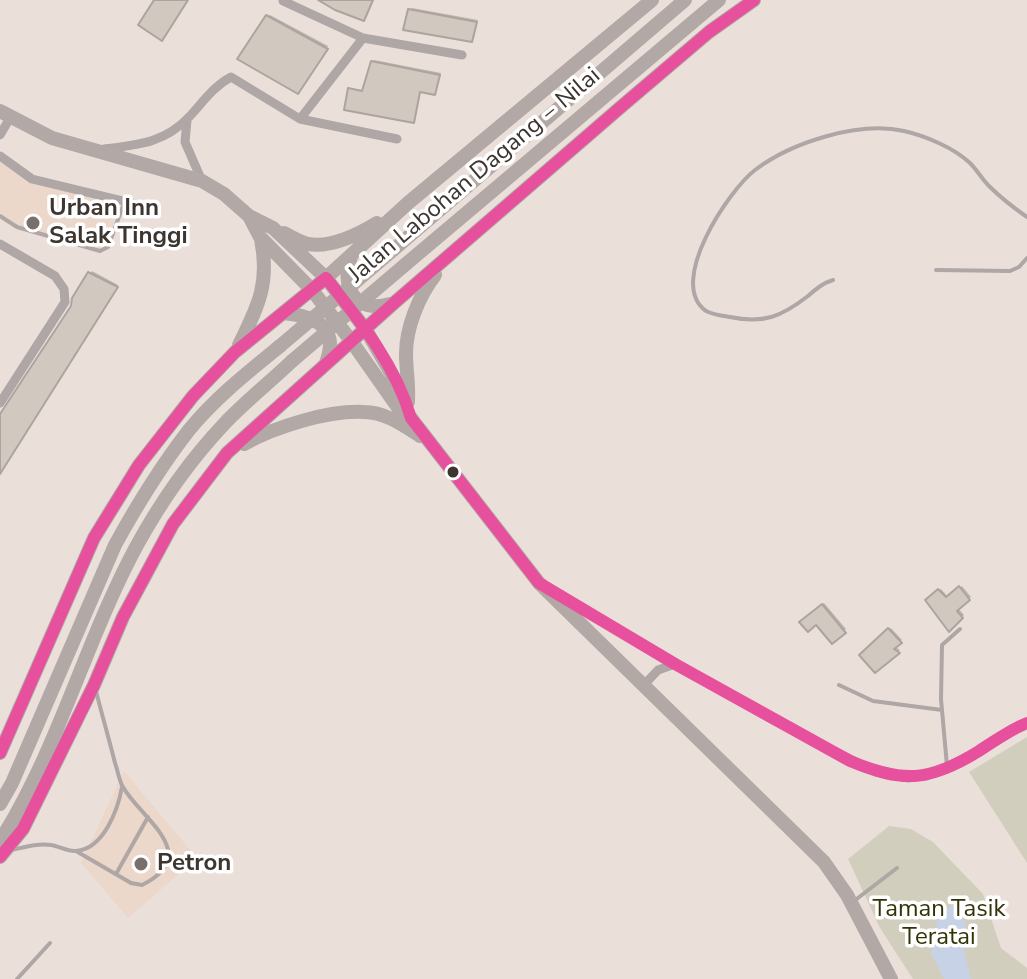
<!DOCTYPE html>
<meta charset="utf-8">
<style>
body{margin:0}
canvas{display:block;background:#ebdfd9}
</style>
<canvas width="1027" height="979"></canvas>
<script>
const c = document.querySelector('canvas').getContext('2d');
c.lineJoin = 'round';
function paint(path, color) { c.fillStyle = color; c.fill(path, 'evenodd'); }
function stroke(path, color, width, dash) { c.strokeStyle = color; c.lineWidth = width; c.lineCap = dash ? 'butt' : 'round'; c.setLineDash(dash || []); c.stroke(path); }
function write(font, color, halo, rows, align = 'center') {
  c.font = font + ' "Nunito Sans",sans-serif'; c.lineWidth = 7; c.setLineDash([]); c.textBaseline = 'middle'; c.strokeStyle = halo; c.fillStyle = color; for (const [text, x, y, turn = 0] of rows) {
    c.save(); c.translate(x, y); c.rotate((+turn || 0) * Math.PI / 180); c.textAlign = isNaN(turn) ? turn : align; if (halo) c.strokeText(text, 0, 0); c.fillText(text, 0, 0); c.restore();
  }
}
const built = new Path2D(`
 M0,162L31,183L120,204L107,244L99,248L17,225L0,213Z
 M124,771L197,858L128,918L81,863Z`);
const green = new Path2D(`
 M1027,737V863L969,772Z
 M889,826L911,829L933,842L983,894L1001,948L1027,968V979H913L880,928L848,859Z`);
const water = new Path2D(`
 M953,905L966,924L963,946L971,979H944L931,953L938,916Z`);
const shadow = new Path2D(`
 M412,8L478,20L474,38L472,40L410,10Z
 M270,15L328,46L300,89L268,17Z
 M374,60L441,73L434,93L421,90L413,121L350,89L365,90Z
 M92,271L118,285L0,472V420L73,307Z
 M962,586L971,597L958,608L964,615L949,629L927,600L941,589L948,597Z
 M824,603L846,629L832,641L817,622H802Z
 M891,628L902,640L894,646L900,650L876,670L862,655Z`);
const building = new Path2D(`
 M154,0H188L162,41L138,25Z
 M318,0H373L364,21L335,10Z
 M408,9L477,22L472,42L403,30Z
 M266,15L328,49L298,94L237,59Z
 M371,61L440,75L435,95L420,92L414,123L344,110L348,88L362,91Z
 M88,272L118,287L0,474V414L71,306L72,298Z
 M959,586L970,600L957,611L963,618L949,632L925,600L938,589L946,597Z
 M822,604L846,633L832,644L816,625L808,632L799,622Z
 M888,628L902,643L894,649L900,653L875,673L859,655Z`);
const service = new Path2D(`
 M0,216L17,227L100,251L108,247L124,203
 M936,270L1010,271L1019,267L1027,258
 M833,280C823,283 816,289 808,296C781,317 763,324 730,317C723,316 712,314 706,311C666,283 729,190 755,170C792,142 859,121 904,131C926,136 954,148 970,163C977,170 982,179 989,186C1001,198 1014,208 1027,217
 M839,685L873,701L942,710
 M947,766L941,699L942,645L960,629
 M12,850C25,847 38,843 51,845C59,846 68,852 76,851C104,849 118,809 122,787
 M76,851L131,883L142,885C204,854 140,818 123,787C119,781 118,771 115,763C109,739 102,715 96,691
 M116,874L148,817
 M854,901L897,868
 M17,979L50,943`);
const minor = new Path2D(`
 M283,1L363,38L462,55
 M300,119L363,38
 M187,120L185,142L202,181
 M0,135L10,118
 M104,149C138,145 165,143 190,116C203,102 214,86 231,77L300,119L397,139
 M0,156L32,179L144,206
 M0,244L55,276L64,289L65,302L0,403
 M556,593L775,721L876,772L908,778L927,776L976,753L1010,730L1027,723
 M644,685L658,670L675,664`);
const primary = new Path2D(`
 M0,111L52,138L202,181L224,194L249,216L273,228L326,278L366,330L408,402
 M249,216L260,237L312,290L352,342L399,409L411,418L539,583L824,862L847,895L891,979
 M284,233C292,237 300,242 308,244C331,248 359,234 377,223
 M393,250L685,0
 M351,257C340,288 356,314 390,304
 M406,264L719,0
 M283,313C315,316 340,327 326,363
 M239,345C258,306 270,284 261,239
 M408,400C409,384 406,369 406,354C406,327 419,296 435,275
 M244,444C275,427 328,410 364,412C385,412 403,425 420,436
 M0,753L94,538L139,465L193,396L235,352L326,278L408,203L652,0
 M0,804L12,783L115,545C137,505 161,466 189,430C215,398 248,372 280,346
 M0,841C58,750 85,642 136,547C160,503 190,460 225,423C246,401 270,382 292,361
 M0,857L23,829L94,685L123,617L173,524L227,453L394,303L622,106L709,32L754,0`);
const primaryBridge = new Path2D(`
 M280,346L393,250
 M292,361L406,264`);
const bus1 = new Path2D(`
 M0,753L94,538L139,465L193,396L235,352L326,278C360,321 395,364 411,418L539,583L675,664L850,761C903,783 929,782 979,751C995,741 1009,730 1027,723
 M0,857L23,829L94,685L123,617L173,524L227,453L394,303L622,106L709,32L754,0`);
const markers = [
 [33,223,8,"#7a706b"],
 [453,472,7,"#3d3530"],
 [141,864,8,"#7a706b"]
];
const streetNames = [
 ["Jalan Labohan Dagang ‒ Nilai",475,176,-40]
];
const poiNames = [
 ["Urban Inn",49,209],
 ["Salak Tinggi",49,237],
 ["Petron",157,864]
];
const parkNames = [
 ["Taman Tasik",939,910],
 ["Teratai",939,938]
];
paint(built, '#ecd7cb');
paint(green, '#d2cebe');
paint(water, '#c8d2e6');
paint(shadow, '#0003');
paint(building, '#d1c8bf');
stroke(building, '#aca49e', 2);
stroke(service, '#afa7a5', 4);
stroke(minor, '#afa7a5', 9);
stroke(primary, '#b2a8a6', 14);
stroke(primaryBridge, '#b2a8a6', 14);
stroke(bus1, '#e6509d', 12);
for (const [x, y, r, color] of markers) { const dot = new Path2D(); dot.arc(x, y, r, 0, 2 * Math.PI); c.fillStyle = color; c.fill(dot); stroke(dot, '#fff', 3); }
write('24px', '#3d3530', '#fff', streetNames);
write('bold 24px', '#3d3530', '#fff', poiNames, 'left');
write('24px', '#323305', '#fff', parkNames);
</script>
